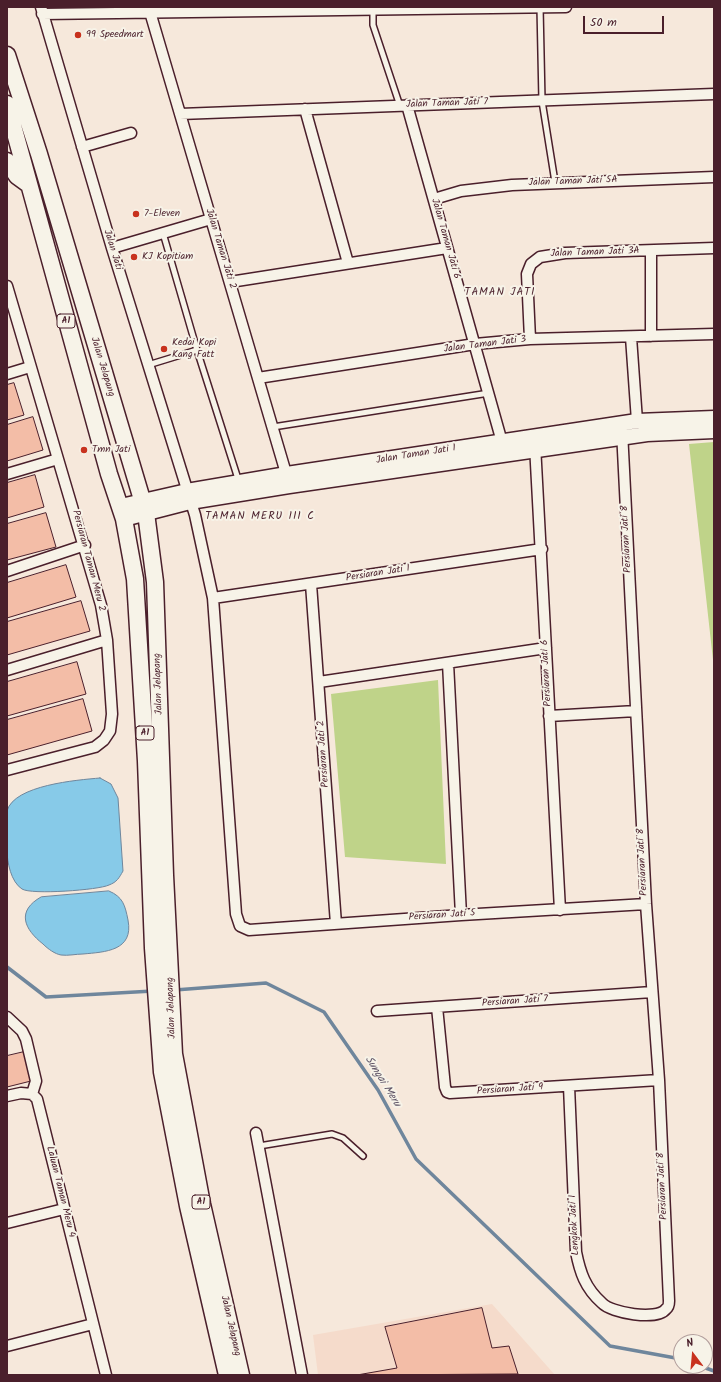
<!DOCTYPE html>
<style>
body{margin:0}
#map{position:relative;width:721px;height:1382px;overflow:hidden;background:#f6e8db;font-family:Kalam,sans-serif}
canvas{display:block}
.frame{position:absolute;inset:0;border:8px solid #4a1f2b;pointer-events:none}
.north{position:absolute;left:673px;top:1334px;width:40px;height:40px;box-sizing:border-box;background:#f7f3e8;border:1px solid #b29e9c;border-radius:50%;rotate:344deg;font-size:11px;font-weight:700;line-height:16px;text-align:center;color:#4a1f2b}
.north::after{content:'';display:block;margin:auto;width:14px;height:18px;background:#c8321e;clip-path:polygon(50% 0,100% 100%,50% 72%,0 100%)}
.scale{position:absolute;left:583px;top:16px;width:81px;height:18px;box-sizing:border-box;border:2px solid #4a1f2b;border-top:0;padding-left:5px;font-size:12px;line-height:14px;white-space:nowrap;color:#4a1f2b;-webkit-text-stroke:3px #f7f3e8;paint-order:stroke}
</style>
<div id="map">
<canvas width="721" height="1382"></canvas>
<div class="frame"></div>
<div class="north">N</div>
<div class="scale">50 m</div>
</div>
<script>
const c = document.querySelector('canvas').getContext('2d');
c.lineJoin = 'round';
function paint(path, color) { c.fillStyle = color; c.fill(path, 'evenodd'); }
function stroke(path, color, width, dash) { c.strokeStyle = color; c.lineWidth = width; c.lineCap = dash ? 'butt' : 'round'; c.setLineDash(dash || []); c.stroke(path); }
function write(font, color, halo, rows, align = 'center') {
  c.font = font + ' Kalam,sans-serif'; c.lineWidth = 4; c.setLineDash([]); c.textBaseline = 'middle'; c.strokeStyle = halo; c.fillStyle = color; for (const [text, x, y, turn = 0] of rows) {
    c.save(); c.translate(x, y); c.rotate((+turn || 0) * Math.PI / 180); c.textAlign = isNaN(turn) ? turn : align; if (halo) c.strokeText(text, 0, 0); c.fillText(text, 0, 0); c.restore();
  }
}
const built = new Path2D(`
 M492,1304L555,1375H318L313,1335Z`);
const green = new Path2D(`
 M714,442V669L689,444Z
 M438,680L446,864L345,857L331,694Z`);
const water = new Path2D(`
 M100,778L111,784L118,798L123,871C119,878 117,882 109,885C99,890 31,895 22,889C11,882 7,862 7,850C7,840 4,820 7,811C14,785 77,780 100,778Z
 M109,891C123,897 125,905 128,920C134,951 105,952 83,954C76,954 68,956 61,955C55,954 48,949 43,944C24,929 16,911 41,897Z`);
const stream = new Path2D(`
 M7,967L46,997L153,991
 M175,990L266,983L324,1012L378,1090L416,1159L610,1346L681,1359
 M700,1366L714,1371`);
const building = new Path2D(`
 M14,383L24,415L7,420V385Z
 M33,417L43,450L7,461V425Z
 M35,475L44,507L7,518V483Z
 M46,513L56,547L7,560V524Z
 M66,565L76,597L7,618V583Z
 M81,601L90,631L7,655V622Z
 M77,662L86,694L7,716V682Z
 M83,699L92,731L7,755V720Z
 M24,1052L31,1081L7,1087V1056Z
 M482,1308L492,1348L509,1346L518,1374L357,1375L397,1368L385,1327Z`);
const lane = new Path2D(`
 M540,7L542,101L555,182
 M373,9V25L400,106
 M163,233L197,350L239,482
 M148,365L197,350
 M273,427L489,393
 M259,1146L332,1134L343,1138L363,1156`);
const street = new Path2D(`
 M41,7L112,248L195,515L213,598L236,914L240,926L249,930L461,915L646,904
 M150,12L288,480
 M42,14L566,7
 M407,105L502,442
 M305,109L348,263
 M180,114L714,94
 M82,147L131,133
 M434,199L461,191L512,185L714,177
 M112,248L211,219
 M651,251V336
 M230,282L447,248
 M7,286L101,605L107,640L112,714L110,731L104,740L95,747L7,770
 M631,337L637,421
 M530,339L527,274L531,264L540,257L565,253L714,248
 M7,374L30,367
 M258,378L475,344L530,339L714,334
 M535,445L560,910
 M7,474L58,459
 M7,571L85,545
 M311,584L336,924
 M213,598L542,549
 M448,663L461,915
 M7,670L107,640
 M319,682L546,648
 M549,716L636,711
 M437,1007L445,1087L447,1092L450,1093L659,1080
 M377,1011L652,992
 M7,1017L22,1031L26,1039L36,1081L32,1094
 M569,1086L576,1252C580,1272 585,1288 602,1303C611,1313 657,1321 666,1309C669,1307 669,1304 669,1301L659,1080L646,904L622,431
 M32,1094L37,1099L106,1375
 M7,1096L21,1093L32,1094
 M256,1133L302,1375
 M7,1223L64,1209
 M7,1346L93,1324`);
const secondary = new Path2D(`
 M121,506L187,491L287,474L637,421L714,418
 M124,519L190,502L289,486L647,434L714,431`);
const primary = new Path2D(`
 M7,55L39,154L146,513L155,582L165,875L174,1054L202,1204L241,1375
 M7,104L109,474L124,519L135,579L146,761L153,948L162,1072L188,1206L227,1375
 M7,161L17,176L28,184`);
const markers = [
 [78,35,4,"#c8321e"],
 [136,214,4,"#c8321e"],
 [134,257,4,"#c8321e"],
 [164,349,4,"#c8321e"],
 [84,450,4,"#c8321e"]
];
const shields = [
 [66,321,18],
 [145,733,18],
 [201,1202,18]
];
const shieldNames = [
 ["A1",66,321],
 ["A1",145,733],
 ["A1",201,1202]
];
const poiNames = [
 ["99 Speedmart",86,35],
 ["7-Eleven",144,214],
 ["KJ Kopitiam",142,257],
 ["Kedai Kopi",172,343],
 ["Kang Fatt",172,355],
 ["Tmn Jati",92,450]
];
const streetNames = [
 ["Jalan Taman Jati 7",447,104,-2],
 ["Jalan Taman Jati 5A",573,182,-2],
 ["Jalan Taman Jati 6",445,239,74],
 ["Jalan Taman Jati 2",220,249,73],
 ["Jalan Jati",112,250,73],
 ["Jalan Taman Jati 3A",595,253,-2],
 ["Jalan Taman Jati 3",485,345,-7],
 ["Jalan Jelapang",102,367,73],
 ["Jalan Taman Jati 1",416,455,-9],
 ["Persiaran Jati 8",627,539,-93],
 ["Persiaran Taman Meru 2",88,561,75],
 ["Persiaran Jati 1",378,574,-9],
 ["Persiaran Jati 6",547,673,-93],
 ["Jalan Jelapang",159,684,-92],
 ["Persiaran Jati 2",324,754,-94],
 ["Persiaran Jati 8",643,862,-93],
 ["Persiaran Jati 5",442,916,-4],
 ["Persiaran Jati 7",515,1002,-4],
 ["Jalan Jelapang",172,1008,-92],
 ["Persiaran Jati 9",510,1090,-4],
 ["Persiaran Jati 8",663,1186,-93],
 ["Laluan Taman Meru 4",60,1192,76],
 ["Lengkok Jati 1",575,1225,-93],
 ["Jalan Jelapang",230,1326,77]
];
const neighbourhoodNames = [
 ["TAMAN JATI",500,293],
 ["TAMAN MERU III C",260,517]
];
const waterNames = [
 ["Sungai Meru",382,1082,58]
];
paint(built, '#f5dbcb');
paint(green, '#bfd389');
paint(water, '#87cae8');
stroke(water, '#6f869c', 1);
stroke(stream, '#6f869c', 3.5);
paint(building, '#f3bda7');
stroke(building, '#4a1f2b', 1);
stroke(lane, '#4a1f2b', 8);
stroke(street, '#4a1f2b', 13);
stroke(secondary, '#4a1f2b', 17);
stroke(primary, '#4a1f2b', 19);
stroke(lane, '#f7f3e8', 5);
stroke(street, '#f7f3e8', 10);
stroke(secondary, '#f7f3e8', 14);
stroke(primary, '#f7f3e8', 16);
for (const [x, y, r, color] of markers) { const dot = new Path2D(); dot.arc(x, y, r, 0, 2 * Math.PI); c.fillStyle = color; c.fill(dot); stroke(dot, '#f7f3e8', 1.5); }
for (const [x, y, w] of shields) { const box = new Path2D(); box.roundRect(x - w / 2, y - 7, w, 14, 3); c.fillStyle = '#f7f3e8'; c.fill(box); stroke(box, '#4a1f2b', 1); }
write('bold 9px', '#4a1f2b', null, shieldNames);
write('10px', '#4a1f2b', '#f7f3e8', poiNames, 'left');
write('10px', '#4a1f2b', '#f7f3e8', streetNames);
c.letterSpacing = '1px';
write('11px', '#4a1f2b', '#f7f3e8', neighbourhoodNames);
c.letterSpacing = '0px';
write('italic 11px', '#5c5264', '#f7f3e8', waterNames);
</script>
